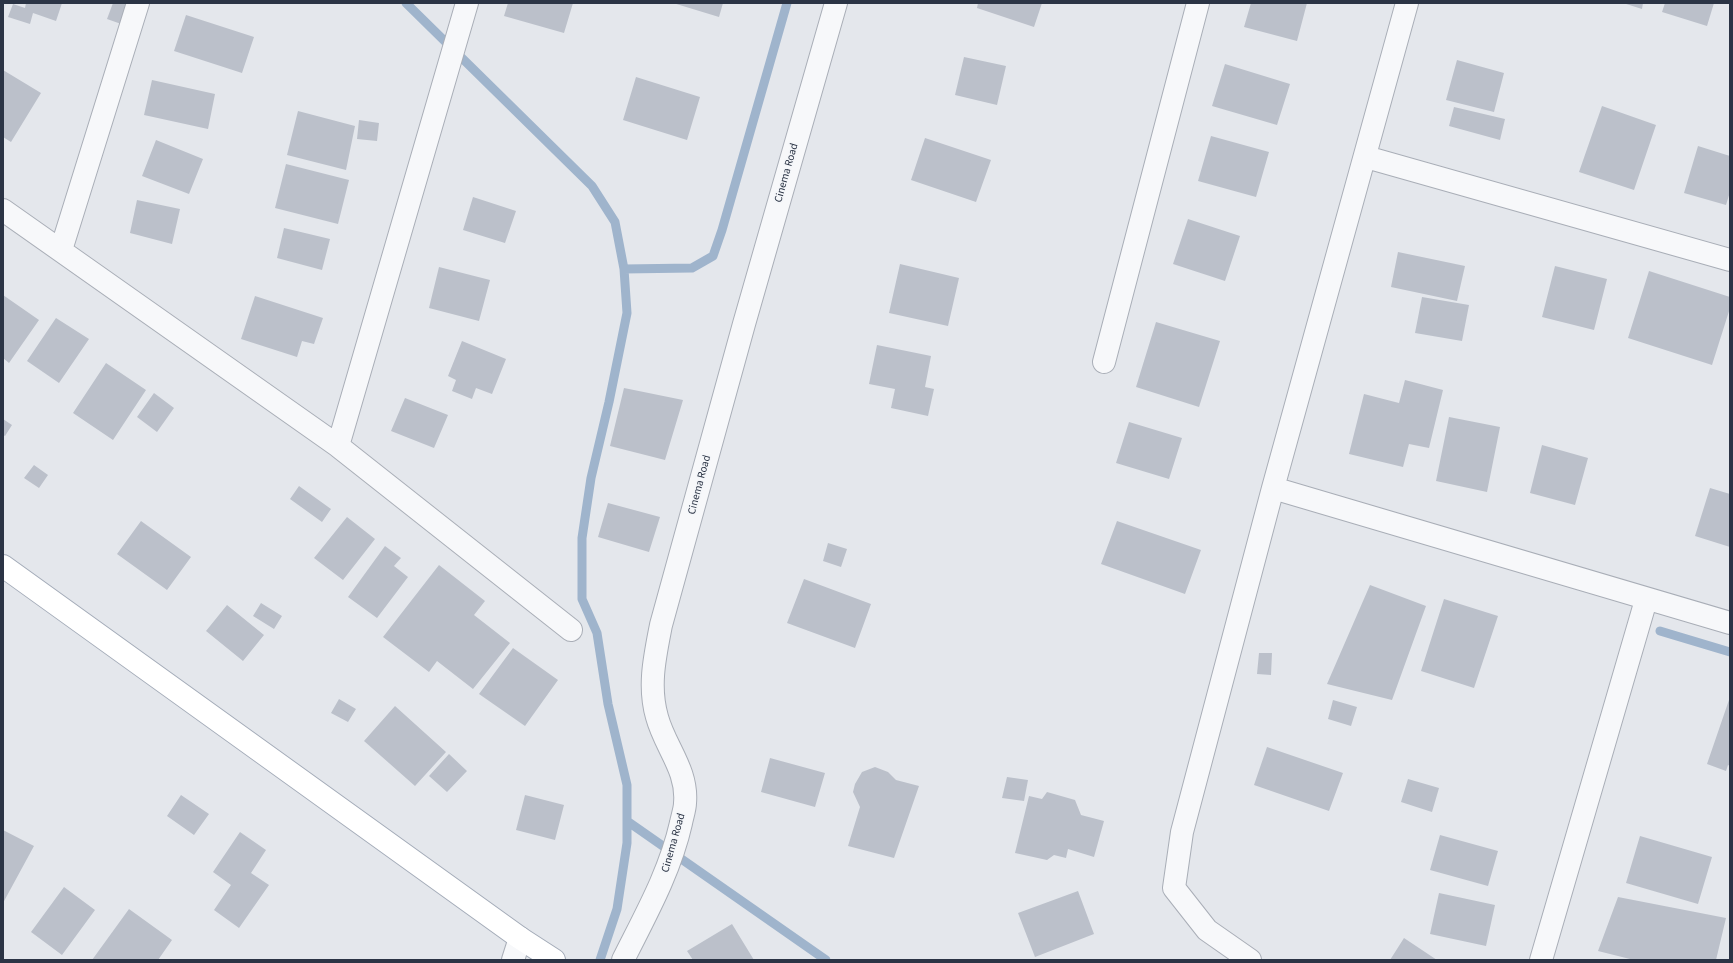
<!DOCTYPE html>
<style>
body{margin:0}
#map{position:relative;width:1733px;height:963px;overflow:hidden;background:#e4e7ec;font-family:"Source Sans 3",sans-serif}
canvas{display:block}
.frame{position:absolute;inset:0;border:4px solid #2b3445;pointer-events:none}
</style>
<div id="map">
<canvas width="1733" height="963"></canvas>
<div class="frame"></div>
</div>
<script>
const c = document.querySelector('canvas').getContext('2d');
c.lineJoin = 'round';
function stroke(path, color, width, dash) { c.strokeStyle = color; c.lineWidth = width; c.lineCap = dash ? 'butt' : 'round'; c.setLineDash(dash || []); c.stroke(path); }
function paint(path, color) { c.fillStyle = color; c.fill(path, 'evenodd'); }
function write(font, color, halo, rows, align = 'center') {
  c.font = font + ' "Source Sans 3",sans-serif'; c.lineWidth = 3; c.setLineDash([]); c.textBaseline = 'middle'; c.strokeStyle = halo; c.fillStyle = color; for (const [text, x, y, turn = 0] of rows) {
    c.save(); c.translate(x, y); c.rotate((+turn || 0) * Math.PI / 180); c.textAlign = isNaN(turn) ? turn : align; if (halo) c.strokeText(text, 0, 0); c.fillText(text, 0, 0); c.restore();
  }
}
const stream = new Path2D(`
 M406,3L592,186L615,222L624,269L627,313L609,402L591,478L582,538V599L597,633L608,704L627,785V843L617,909L600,960
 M624,269L692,268L713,256L722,230L787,3
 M1660,631L1730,652
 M627,821L826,960`);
const building = new Path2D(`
 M26,3H62L56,21L33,13L30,24L8,17L13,4L25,8Z
 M113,3H128L124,25L107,19Z
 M508,3H573L564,33L504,16Z
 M673,3H723L719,17Z
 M978,3H1042L1034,27L977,8Z
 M1251,3H1307L1297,41L1244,27Z
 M1623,3H1643L1642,9Z
 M1665,3H1714L1707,26L1662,12Z
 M186,15L254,37L242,73L174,51Z
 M964,57L1006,66L997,105L955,95Z
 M1457,60L1504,73L1494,112L1446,100Z
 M1225,64L1290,84L1277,125L1212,106Z
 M3,70L41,93L11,142L3,137Z
 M636,77L700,97L687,140L623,120Z
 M152,80L215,94L208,129L144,115Z
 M1602,106L1656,125L1634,190L1579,172Z
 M1454,107L1505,119L1500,140L1449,126Z
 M298,111L355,126L346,170L287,155Z
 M359,120L379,123L377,141L357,139Z
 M1211,136L1269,152L1256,197L1198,181Z
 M925,138L991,160L976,202L911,180Z
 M156,140L203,159L189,194L142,176Z
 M1698,146L1730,156V192L1726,205L1684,193Z
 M286,164L349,180L338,224L275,208Z
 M473,197L516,211L505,243L463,230Z
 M137,200L180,209L172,244L130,233Z
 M1188,219L1240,236L1225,281L1173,264Z
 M284,228L330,239L322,270L277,258Z
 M1398,252L1465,266L1457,301L1391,287Z
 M900,264L959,278L948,326L889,313Z
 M1555,266L1607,279L1594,330L1542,317Z
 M439,267L490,280L479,321L429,308Z
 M1649,271L1730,297V308L1712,365L1628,338Z
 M3,295L39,320L9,363L3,358Z
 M255,296L323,318L314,344L302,341L297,357L241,339Z
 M1422,297L1469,305L1462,341L1415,333Z
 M56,318L89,339L59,383L27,361Z
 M1156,322L1220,341L1199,407L1136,387Z
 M462,341L506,359L492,394L476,388L472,399L452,391L456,380L448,376Z
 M877,345L931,356L925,387L934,389L928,416L891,408L895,389L869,384Z
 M106,363L146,390L113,440L73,413Z
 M1405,380L1443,390L1429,448L1409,444L1403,467L1349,454L1364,394L1399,403Z
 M624,388L683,400L665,460L610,446Z
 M154,393L174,408L157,432L137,417Z
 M405,398L448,415L434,448L391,431Z
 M1449,417L1500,427L1487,492L1436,481Z
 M3,419L12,425L5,436L3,435Z
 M1129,422L1182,438L1169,479L1116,463Z
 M1542,445L1588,458L1575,505L1530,493Z
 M34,465L48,475L39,488L24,478Z
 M299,486L331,509L322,522L290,499Z
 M1710,488L1730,494V547L1695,536Z
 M608,503L660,517L649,552L598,537Z
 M347,517L375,539L343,580L314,558Z
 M141,521L191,557L167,590L117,554Z
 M1117,521L1201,550L1185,594L1101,564Z
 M828,543L847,549L841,567L823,561Z
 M385,546L401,558L394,566L408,577L377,618L348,597Z
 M439,565L485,601L474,615L510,643L473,689L437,661L429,672L383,637Z
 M804,579L871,604L855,648L787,623Z
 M1370,585L1426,606L1392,700L1327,684Z
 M1444,599L1498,616L1474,688L1421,671Z
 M261,603L282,616L274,629L253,616Z
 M227,605L264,635L243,661L206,631Z
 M513,648L558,680L525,726L479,694Z
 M1259,653H1272L1271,675L1257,674Z
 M1730,697V766L1728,765L1726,771L1707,764Z
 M339,699L356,709L348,722L331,713Z
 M1333,700L1357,707L1351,726L1328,719Z
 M395,706L446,752L415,786L364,741Z
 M1267,747L1343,773L1329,811L1254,785Z
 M449,754L467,771L447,792L429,776Z
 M770,758L825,773L815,807L761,792Z
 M875,767L888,772L896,780L919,786L894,858L848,846L860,807L853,792L855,784L862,772Z
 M1007,777L1028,780L1024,801L1002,798Z
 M1408,779L1439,788L1432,812L1401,802Z
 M1047,792L1075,800L1081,815L1104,821L1094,857L1068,849L1066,858L1054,855L1047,860L1015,853L1029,796L1042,799Z
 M181,795L209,814L194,835L167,816Z
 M525,795L564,805L555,840L516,830Z
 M3,830L34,846L3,903Z
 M240,832L266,850L251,873L269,885L239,928L214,910L231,885L213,872Z
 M1440,835L1498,851L1488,886L1430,870Z
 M1640,836L1712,857L1698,904L1626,883Z
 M64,887L95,910L62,955L31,932Z
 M1078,891L1094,934L1035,957L1018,913Z
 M1439,893L1495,905L1486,946L1430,934Z
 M1618,897L1726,918L1716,960H1634L1598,951Z
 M129,909L172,940L158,960H92Z
 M732,924L754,960H693L687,951Z
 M1404,938L1437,960H1390Z`);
const minor = new Path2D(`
 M1366,157L1730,260
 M3,210L338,446L571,630
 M61,250L138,3
 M1104,362L1198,3
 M338,446L467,3
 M1273,488L1730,623
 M513,960L520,938
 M623,960C645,916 670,872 681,823C682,817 685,809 685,803C688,770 665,747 657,717C648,686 655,656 661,625L744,324L836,3
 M1250,960L1207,930L1174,888L1182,832L1273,488L1407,3
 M1541,960L1646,600`);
const major = new Path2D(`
 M3,566L520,938L554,960`);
const streetNames = [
 ["Cinema Road",787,173,-74],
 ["Cinema Road",700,485,-75],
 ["Cinema Road",674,843,-74]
];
stroke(stream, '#9fb4cc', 9);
paint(building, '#bbc0ca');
stroke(minor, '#a9aeb7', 24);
stroke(major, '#a3abb8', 24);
stroke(minor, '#f7f8fa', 22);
stroke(major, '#fff', 22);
write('11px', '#2b3445', '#f4f6f9', streetNames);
</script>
